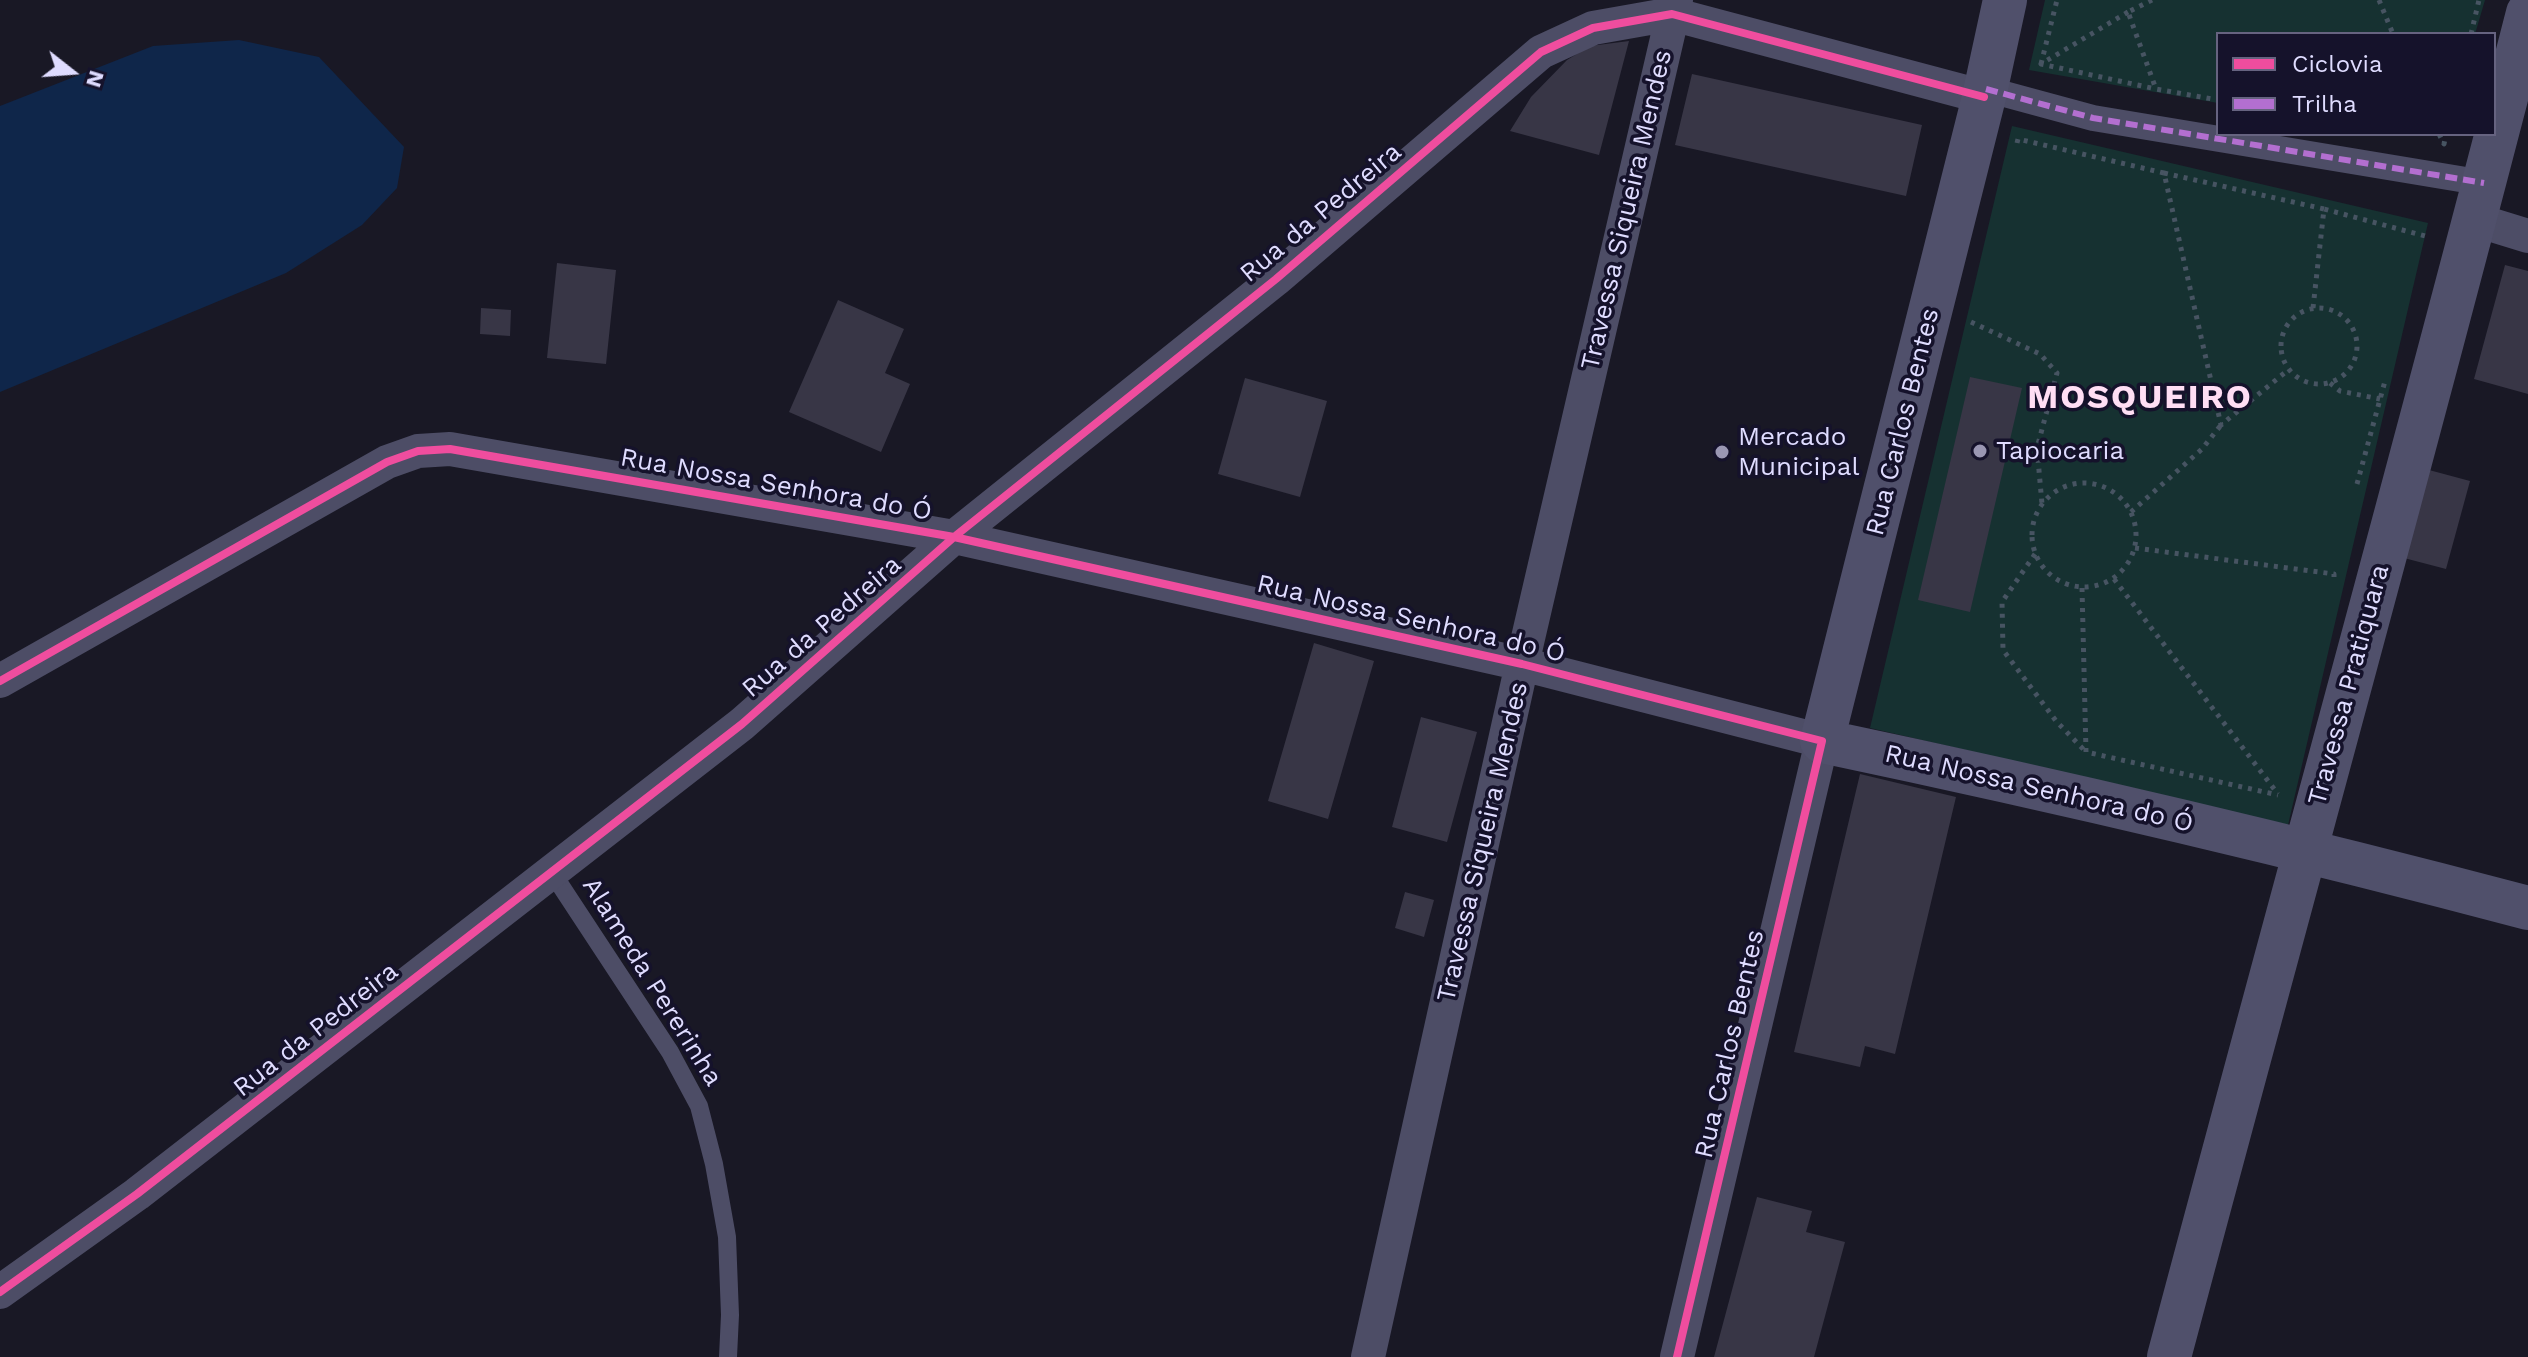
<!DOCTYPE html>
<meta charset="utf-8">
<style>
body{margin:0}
#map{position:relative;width:2528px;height:1357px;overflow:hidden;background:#191825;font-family:"Work Sans",sans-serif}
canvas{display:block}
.legend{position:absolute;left:2216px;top:32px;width:280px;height:104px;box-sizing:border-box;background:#15122b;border:2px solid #666380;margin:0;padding:10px 14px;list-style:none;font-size:24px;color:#dfdcff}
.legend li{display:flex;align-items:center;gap:16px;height:40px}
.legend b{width:40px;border:2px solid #666380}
.north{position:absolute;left:32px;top:32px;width:80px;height:80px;-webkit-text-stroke:6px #15122b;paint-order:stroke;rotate:107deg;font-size:22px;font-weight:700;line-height:32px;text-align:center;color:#dfdcff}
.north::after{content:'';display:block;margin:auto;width:28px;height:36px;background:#dfdcff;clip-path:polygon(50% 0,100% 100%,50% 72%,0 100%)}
</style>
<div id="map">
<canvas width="2528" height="1357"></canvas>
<ul class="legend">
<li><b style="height:10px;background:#ef4d9e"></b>Ciclovia</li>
<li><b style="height:10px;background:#b36fd0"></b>Trilha</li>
</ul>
<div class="north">N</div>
</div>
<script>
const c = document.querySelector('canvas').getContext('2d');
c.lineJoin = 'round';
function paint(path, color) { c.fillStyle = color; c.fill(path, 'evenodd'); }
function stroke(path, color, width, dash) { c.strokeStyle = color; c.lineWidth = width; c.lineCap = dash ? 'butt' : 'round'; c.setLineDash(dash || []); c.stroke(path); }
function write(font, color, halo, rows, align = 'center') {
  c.font = font + ' "Work Sans",sans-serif'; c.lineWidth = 7; c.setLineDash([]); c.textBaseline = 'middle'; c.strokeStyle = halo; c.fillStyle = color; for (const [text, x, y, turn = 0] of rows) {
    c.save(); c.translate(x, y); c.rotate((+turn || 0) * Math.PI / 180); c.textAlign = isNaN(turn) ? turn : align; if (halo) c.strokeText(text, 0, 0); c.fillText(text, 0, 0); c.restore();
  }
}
const green = new Path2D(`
 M2045,0H2485L2475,34H2218V103L2029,70Z
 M2012,126L2428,223L2288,825L1870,728Z`);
const water = new Path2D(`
 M239,40L319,57L404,147L397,188L362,225L286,273L0,392V106L153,46Z`);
const building = new Path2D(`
 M1629,41L1599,155L1510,131L1531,97L1567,60L1590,46Z
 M1692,74L1922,125L1906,196L1675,145Z
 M557,263L616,270L606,364L547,358Z
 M2505,265L2528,271V394L2474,379Z
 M838,300L904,329L885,373L910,384L881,452L789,412Z
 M481,308L511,310L510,336L480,334Z
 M1970,377L2022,388L1970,612L1918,600Z
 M1245,378L1327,401L1300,497L1218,474Z
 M2429,470L2470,481L2446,569L2404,558Z
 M1314,643L1374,661L1328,819L1268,801Z
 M1421,717L1477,732L1447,842L1392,827Z
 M1860,774L1956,797L1895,1054L1865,1046L1860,1067L1794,1052Z
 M1405,892L1434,900L1424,937L1395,928Z
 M1757,1197L1812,1211L1806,1232L1845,1242L1814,1357H1714Z`);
const path = new Path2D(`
 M2152,0L2128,12L2156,89L2218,100
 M2379,0L2393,34
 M2128,12L2041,64L2156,89
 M2471,34L2479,0
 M2041,64L2057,0
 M2439,134L2444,144L2446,134
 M2017,143L2018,139L2164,173L2221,425L2288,370
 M2164,173L2324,209
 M2281 346a38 38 0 1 1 76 0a38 38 0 1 1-76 0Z
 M2313,308L2324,209L2425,236L2424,241
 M1971,322L2040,354L2057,373L2037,448L2042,504
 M2330,383L2340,391L2380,399
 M2032 535a52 52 0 1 1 104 0a52 52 0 1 1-104 0Z
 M2357,484L2385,381
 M2131,512L2202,449L2221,425
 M2135,548L2334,574V577
 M2035,554L2002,602L2003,650L2056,721L2086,752
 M2114,579L2278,794
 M2082,588L2086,752L2278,795`);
const service = new Path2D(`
 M553,874L670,1052L699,1106L714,1164L727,1237L730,1315L728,1357`);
const pedestrian = new Path2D(`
 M1986,89L2093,118L2484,183`);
const minor = new Path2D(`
 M2476,220L2528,236
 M0,681L387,462L418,451L450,449L954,537L1522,664L1822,741L1677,1357
 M0,1292L137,1194L742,724L954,537L1276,279L1541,52L1593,28L1672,14L1984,97
 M1368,1357L1522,664L1676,0`);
const secondary = new Path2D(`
 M2005,0L1984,97L1822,741C2059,791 2294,846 2528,908
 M2169,1357C2288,909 2413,462 2528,13`);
const quiet = new Path2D(`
 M1986,89L2093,118L2484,183`);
const cycleway = new Path2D(`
 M0,681L387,462L418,451L450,449L954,537L1522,664L1822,741L1677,1357
 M0,1292L137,1194L742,724L954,537L1276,279L1541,52L1593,28L1672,14L1984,97`);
const markers = [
 [1980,451,8,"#9a97b3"],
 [1722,452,8,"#9a97b3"]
];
const streetNames = [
 ["Travessa Siqueira Mendes",1627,210,-77],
 ["Rua da Pedreira",1321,213,-40],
 ["Rua Carlos Bentes",1903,422,-76],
 ["Rua Nossa Senhora do Ó",776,485,10],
 ["Rua Nossa Senhora do Ó",1411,619,13],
 ["Rua da Pedreira",822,627,-41],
 ["Travessa Pratiquara",2349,685,-75],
 ["Rua Nossa Senhora do Ó",2039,789,13],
 ["Travessa Siqueira Mendes",1483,842,-77],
 ["Alameda Pererinha",652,982,58],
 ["Rua da Pedreira",316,1030,-38],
 ["Rua Carlos Bentes",1730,1044,-77]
];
const poiNames = [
 ["Mercado",1738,437],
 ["Municipal",1738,467],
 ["Tapiocaria",1996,451]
];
const districtNames = [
 ["MOSQUEIRO",2140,398]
];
paint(green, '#163131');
paint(water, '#0f264a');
paint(building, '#383646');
stroke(path, '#475462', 5, [4, 6]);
stroke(service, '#4d4d66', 18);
stroke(pedestrian, '#4d4d66', 26);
stroke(minor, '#4d4d66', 34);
stroke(secondary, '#50506b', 44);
stroke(quiet, '#b36fd0', 6, [12, 6]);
stroke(cycleway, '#ef4d9e', 8);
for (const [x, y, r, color] of markers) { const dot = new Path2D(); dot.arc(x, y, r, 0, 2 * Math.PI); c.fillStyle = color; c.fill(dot); stroke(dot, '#15122b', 3); }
write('26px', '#dfdcff', '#15122b', streetNames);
write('26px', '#dfdcff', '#15122b', poiNames, 'left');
c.letterSpacing = '2px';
write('bold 34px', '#ffdef4', '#15122b', districtNames);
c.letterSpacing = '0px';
</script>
